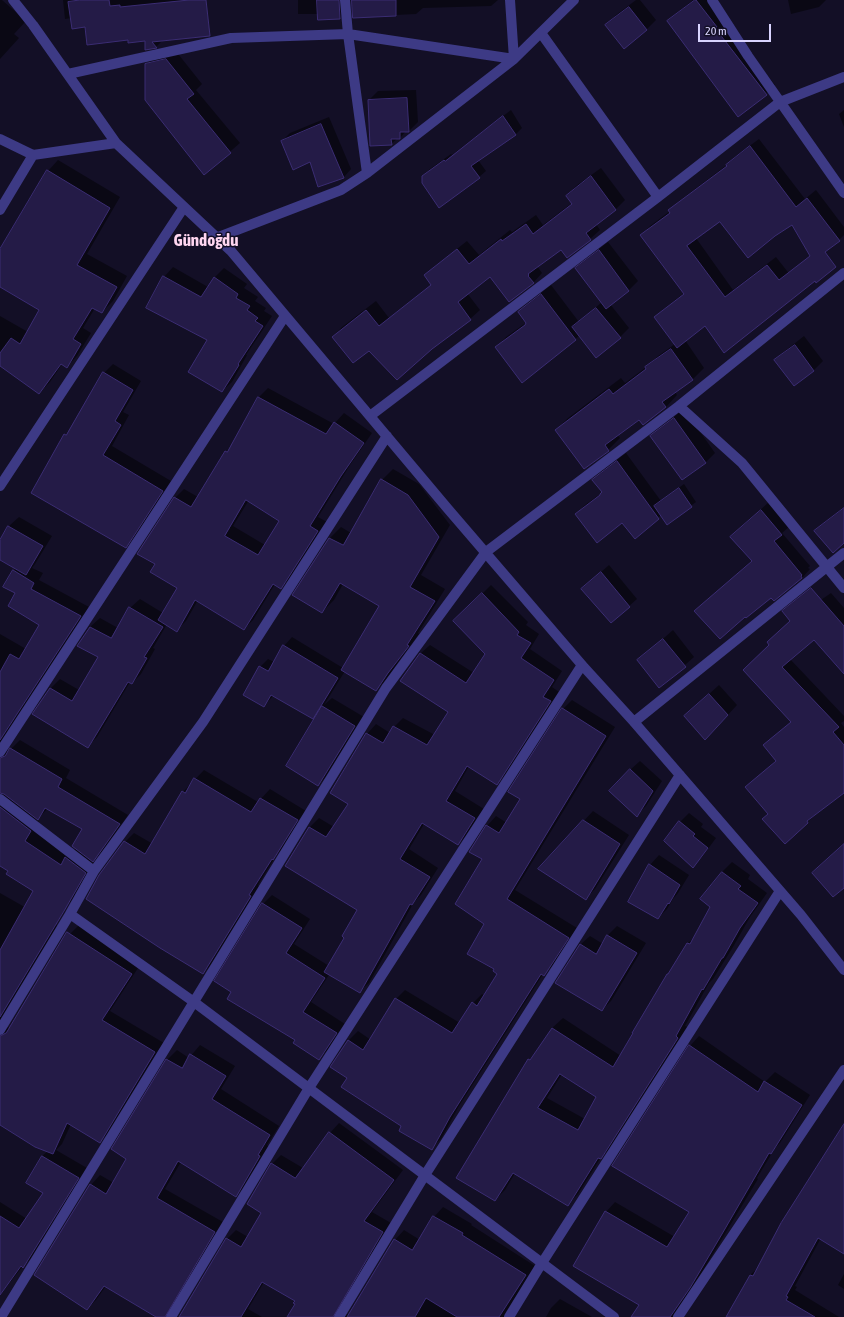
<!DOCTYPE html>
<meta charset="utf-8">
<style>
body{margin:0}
#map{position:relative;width:844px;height:1317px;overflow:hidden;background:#130f26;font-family:"Asap Condensed",sans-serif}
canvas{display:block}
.scale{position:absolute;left:698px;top:24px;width:73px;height:18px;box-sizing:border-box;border:2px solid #d9d4ff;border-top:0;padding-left:5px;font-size:12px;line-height:14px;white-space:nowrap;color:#d9d4ff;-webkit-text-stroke:3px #130f26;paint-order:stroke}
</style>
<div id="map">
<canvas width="844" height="1317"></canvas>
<div class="scale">20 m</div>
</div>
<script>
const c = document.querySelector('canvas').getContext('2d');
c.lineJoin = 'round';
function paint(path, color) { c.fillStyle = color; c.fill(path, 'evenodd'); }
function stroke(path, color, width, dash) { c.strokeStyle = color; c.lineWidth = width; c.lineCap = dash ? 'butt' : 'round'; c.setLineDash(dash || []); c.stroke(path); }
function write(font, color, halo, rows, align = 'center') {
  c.font = font + ' "Asap Condensed",sans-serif'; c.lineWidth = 3; c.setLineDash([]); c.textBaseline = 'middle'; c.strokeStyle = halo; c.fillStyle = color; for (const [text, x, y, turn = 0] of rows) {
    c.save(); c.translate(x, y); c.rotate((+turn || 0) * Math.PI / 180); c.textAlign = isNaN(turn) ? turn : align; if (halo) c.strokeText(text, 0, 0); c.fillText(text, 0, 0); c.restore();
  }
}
const shadow = new Path2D(`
 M0,0H2L26,21L14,34L19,38L0,59Z
 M63,0H194L164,39L156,47L146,49V40L129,39L85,26L71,18L65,19Z
 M298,0H349V8L340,18L319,14H298Z
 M352,0H498L491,6L423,8L416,14L354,17Z
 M636,0H640L656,20L647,29L624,47L607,25L616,15Z
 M693,0H712L724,18L775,85L766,94L668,21L678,12Z
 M788,0H826L819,7L791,14Z
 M175,50L202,84L196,90L240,143L204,174L146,64L155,55Z
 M416,90L418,122L409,131H406L400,138H398L391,144L369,100L378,91Z
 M511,110L522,128L516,134L478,160L486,171L479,177L423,176L430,169L451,154L452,155Z
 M844,110V127L839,114Z
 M329,117L351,169L344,177L282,141L290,133Z
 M759,139L805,199L816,190L844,227V235L839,240L792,224L720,220L696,238L733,290L776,257L791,276L705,325L685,340L704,368L693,379L675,392L677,395L666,407L639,418L617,434L620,438L608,450L585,468L556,430L568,418L621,378L625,383L649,365L658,356L675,344L656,317L664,309L684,293L642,235L650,226L670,211L669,210L678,202L728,164L736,156Z
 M58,160L120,197L87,254L127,276L113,301L102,312L95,308L83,328L91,333L77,356L67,367L62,364L50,382L39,393L0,365V316L28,332L41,310L0,286V251L48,171Z
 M601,168L625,200L616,209L596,224L600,230L590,239L561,249L537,266L542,273L533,283L490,275L467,293L480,310L470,319L431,348L369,349L333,337L342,327L376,301L389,318L432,284L425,275L435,266L467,241L479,255L510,230L512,232L536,215L543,225L572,203L567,196L576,186Z
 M608,242L638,281L629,290L610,304L629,328L620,337L579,336L522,381L497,347L506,337L527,322L519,312L528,303L551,285L579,322L602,302L576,268L586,259Z
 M173,267L208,287L214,278L224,268L247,284L244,288L258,297L255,301L266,308L264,311L272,316L246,355H247L232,382L222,391L208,340L164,277Z
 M804,336L823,361L814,370L794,385L775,360L785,351Z
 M113,364L141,381L123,412L129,415L112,446L171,481L135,537L126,546L65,435L72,428L104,373Z
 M268,388L334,424L344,413L372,433L350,465L318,517L327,522L290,578L281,588L275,584L253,620L244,629L198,600L186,621L177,630L167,624L153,648L155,649L141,674L132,683L130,682L97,737L88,746L34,714L51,688L60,679L79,690L100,656L90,627L100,618L118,628L130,608L140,599L163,613L179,587L156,564L175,498L184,489L198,497L226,452L232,445L259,397ZM249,500L280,520L265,545L233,526Z
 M684,409L715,453L706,462L682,479L652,436L661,427Z
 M626,453L661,501L684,484L696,502L667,523L661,515L658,518L622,522L576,514L585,505L603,492L594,480L602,471Z
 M393,469L419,484L450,525L421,575L445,589L418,633L419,634L399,661L387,679L376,690L345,671L324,705L332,698L364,717L328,775L318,785L320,710L313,718L274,695L264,706L260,667L268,659L274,662L284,646L292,637L343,668L381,605L343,584L334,600L322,612L294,595L330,538L341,527L351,533L382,480Z
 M769,502L790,526L782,533L810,566L808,568L810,569L802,578L771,596L695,611L752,560L739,529Z
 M844,507V542L816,531L825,522Z
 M19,517L52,536L35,564L32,568L43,573L39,580L89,607L6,749H11L20,740L70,770L66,778L128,815L102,852L92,862L94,863L74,898L65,907L0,865V634L26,649L41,625L16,593L13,571L16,568L0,559V542L9,526ZM48,808L84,828L76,848L69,855L34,831L39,822L37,820Z
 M609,565L637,599L611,622L582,589Z
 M491,585L528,622L526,625L539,634L530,649L562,671L552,687L559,692L506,774L497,783L469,766L455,791L484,809L467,835L458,844L424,824L409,849L438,868L421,895L414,902L369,983L359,992L329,975L311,1002L345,1024L328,1050L319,1058L232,991L216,981L263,904L272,895L310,919L294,944L329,966L346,937L359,910L310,827L319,818L334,827L349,804L367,734L376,724L390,733L394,727L403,718L435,735L450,712L420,654L430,645L474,673L486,653L455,621Z
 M831,593L844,608V672L814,639L790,659L844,716V721L841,723L844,727V791L816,814L785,843L763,819L769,813L746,788L776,760L764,745L792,721L770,644L792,620Z
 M673,630L694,657L660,687L638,661Z
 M719,685L737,705L714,730L695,707Z
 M572,700L615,727L515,890L577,928L553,966L543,974L459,1106L441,1139L431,1148L403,1126L348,1077V1041L358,1031L371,1040L396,999L405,990L460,1023L473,1003L482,994L485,996L499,973L486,924L483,859L471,851L487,826L496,816L507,823L521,798L563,709Z
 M640,761L662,781L646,806L637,815L630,770Z
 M204,770L258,802L270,789L306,811L282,849L277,854L258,885L259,887L212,964L203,973L125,842L134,833L153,844L183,792Z
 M593,811L629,835L595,889L586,898L539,869Z
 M689,813L703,824L701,827L716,838L702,857L693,866L680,822Z
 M659,855L689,875L678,893L673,899L667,909L658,918L629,901L650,865Z
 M732,862L750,875L748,879L767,893L750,917L733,947L713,979L709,983L685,1026L688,1027L611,1148L601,1157L578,1194L568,1204L515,1173L505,1190L495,1200L529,1060L537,1051L552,1028L563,1018L621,1056L688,943L696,936L711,906L722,872ZM562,1074L598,1096L585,1119L547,1098Z
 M0,893L58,926L5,1027L10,1028L61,943L79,925L140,965L110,1011L164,1043L109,1133L100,1141L71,1124L62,1144L56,1150L87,1168L32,1258L23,1266L0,1295V1202L27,1219L44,1193L42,1156L48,1151L0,1124Z
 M617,926L646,943L611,1001L602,1010L580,945L590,936L603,944L608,935Z
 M699,1036L765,1082L775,1072L810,1095L780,1143L775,1148L757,1178L758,1179L699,1277L673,1317H640V1304L606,1212L615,1202L675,1237L691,1212L690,1046Z
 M200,1045L235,1066L221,1089L279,1126L267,1145L269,1147L245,1187L235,1196L181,1162L165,1189L223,1222L174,1305L165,1315L106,1286L96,1300L87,1309L91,1185L100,1175L114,1183L128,1158L167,1060L177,1050L189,1058Z
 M339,1123L403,1170L372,1212L391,1223L344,1313L349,1315L395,1240L404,1230L420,1240L434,1217L443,1207L472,1224L471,1225L535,1266L504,1315L508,1317H288L296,1304V1301L264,1282L248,1309L262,1317H179L227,1239L236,1230L248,1237L262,1212L272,1164L281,1155L303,1168L330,1133Z
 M844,1130V1252L821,1238L795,1286L797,1287L795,1290L839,1317H726L750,1275L760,1266Z
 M844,1274V1289L838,1285Z
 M560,1299L592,1317H546L551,1308Z`);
const building = new Path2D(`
 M80,0H109L110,6L120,5V7L189,0H206L210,36L152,42L157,48L145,50V41L128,43V40L87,45L85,27L72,29L68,2Z
 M317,0H339L340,19L318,20Z
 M352,0H396V16L353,18Z
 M695,0H696L717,27L715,28L767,95L738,117L667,21Z
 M629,7L647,30L624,49L605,25Z
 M166,59L194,94L187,99L231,153L204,175L145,100V64Z
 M407,98L409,132H400V139H391L392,145L370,146L368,100Z
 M503,116L516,135L471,166L480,178L439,208L422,183V176L444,160L445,161Z
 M321,124L344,178L318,187L310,162L293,170L281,141Z
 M750,146L796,207L807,198L840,241L825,252L836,267L816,283L815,281L724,353L705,326L677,348L654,317L684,294L640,235L670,213L668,210L727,166L726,165ZM720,222L748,258L775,236L792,225L810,256L779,280L767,265L725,297L687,246Z
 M47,170L110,208L77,265L117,287L102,313L92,308L73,339L81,344L67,368L61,364L39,394L0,366V353L11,338L20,344L39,310L0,287V249Z
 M591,176L616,210L586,233L591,240L567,258L561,250L528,274L529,275L528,276L534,283L509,302L490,277L458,302L471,320L432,349L397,380L369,351L353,363L332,337L366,310L379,326L431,285L424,275L457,249L469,264L501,239L502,241L526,224L533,234L572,204L566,196Z
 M599,250L629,291L606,309L575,268Z
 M163,276L201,297L214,277L238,294L236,298L250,306L247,310L258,318L255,321L263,326L238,364L239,365L222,392L188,372L207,340L146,308Z
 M541,294L576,340L522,383L495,347L525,325L526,323L518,312Z
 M596,308L621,338L596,358L572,327Z
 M795,345L814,371L794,386L774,360Z
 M671,349L693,380L662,402L666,407L643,425L639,420L605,445L609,451L584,469L555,430L609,389L613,394L646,369L645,367Z
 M103,372L133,390L115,421L121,425L103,455L163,491L126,548L31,493L64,434L66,435Z
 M258,397L326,434L334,422L364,443L341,476L310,526L318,531L281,589L273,584L244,630L195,600L177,632L158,620L177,588L150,572L155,564L137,554L174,497L191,507L225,451L227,452ZM246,500L279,521L258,555L225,536Z
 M674,418L706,463L682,480L650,436Z
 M617,461L659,519L635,539L622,523L597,543L575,514L600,495V494L602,492L592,480Z
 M381,479L408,495L439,537L410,587L435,601L407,645L409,646L388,673L376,691L341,670L379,606L340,583L322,613L292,595L329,538L343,545Z
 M679,488L692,507L667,525L654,506Z
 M844,508V543L833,553L814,531Z
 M761,510L782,535L774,541L802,575L801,576L802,578L774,601L771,598L746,618L745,617L720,639L694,611L752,561L730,537Z
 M8,526L43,546L26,575L0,560V540Z
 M13,570L34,583L31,589L81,616L0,740V672L10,654L19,659L39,625L8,606L15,593L3,587Z
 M601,572L630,607L611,623L581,589Z
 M811,588L844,626V674L814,640L782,667L839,727L833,732L844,745V793L807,821L808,823L785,844L762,819L768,814L745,787L776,761L763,745L791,722L743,670L769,645L767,642L790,621L782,611Z
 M482,593L519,632L517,635L531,643L521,658L554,680L543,697L551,701L497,785L467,766L446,801L475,818L458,845L422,823L400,859L430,877L412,905L410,904L360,993L324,972L344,938L342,936L357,910L285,866L309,827L326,837L348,804L330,793L366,733L383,743L393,726L427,745L448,712L400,681L420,653L466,683L485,654L453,621Z
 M129,607L163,627L144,657L147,658L132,684L128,682L88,748L32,714L50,688L72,701L98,657L77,646L90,627L111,638Z
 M663,639L686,667L659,688L637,660Z
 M283,645L338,678L313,719L271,695L264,707L243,695L259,666L268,671Z
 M709,694L728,715L705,740L684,716Z
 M322,706L355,726L318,786L286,766Z
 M562,708L606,736L507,899L569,938L544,976L541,974L450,1117L432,1150L399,1131L401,1126L341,1087L347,1078L330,1067L348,1040L363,1050L395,998L452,1033L472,1002L477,1006L497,974L493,971L494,969L467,954L484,924L455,904L482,859L469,852L486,825L499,833L520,799L508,792Z
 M10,748L62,779L58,787L120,824L93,862L72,846L82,829L45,808L38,820L4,794L0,793V758L5,756Z
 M630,769L653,791L637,817L609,791Z
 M194,778L251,812L260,798L298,820L273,860L272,859L249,895L251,896L203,974L160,948L86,899L99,875L124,841L145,854L182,791L185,793Z
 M0,807L31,831L25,841L61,865L65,857L86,873L64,911L0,1017V950L33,891L6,874L8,871L0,866Z
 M583,820L620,844L586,900L538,869Z
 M679,821L695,834L693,836L708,848L693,868L664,841Z
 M844,844V888L833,897L812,873Z
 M649,864L680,885L669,904L668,903L658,919L628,902Z
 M722,872L741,886L738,889L758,903L740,928L723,958H722L703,990L702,989L676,1036L678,1038L601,1159L598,1158L568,1206L513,1173L495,1201L456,1178L528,1059L530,1060L552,1028L613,1067L633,1033H632L667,974H668L687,943L690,944L710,907L700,899ZM560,1074L596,1097L578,1130L538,1108Z
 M262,903L302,928L286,953L325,978L303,1012L337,1033L319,1060L293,1043L295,1040L227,999L231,992L214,981Z
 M67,932L132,974L102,1020L155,1052L100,1143L67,1123L53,1154L35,1147L0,1125V1036L6,1033Z
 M607,935L637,953L602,1011L555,983L580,944L596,954Z
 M689,1045L758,1092L764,1081L802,1105L771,1154L769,1153L722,1234L690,1288L670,1317H631L639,1305L573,1266L605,1211L667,1247L689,1212L612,1166Z
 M190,1054L226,1076L212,1099L270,1135L258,1155L260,1156L236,1197L178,1161L157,1198L215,1232L165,1317H156L104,1286L87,1310L34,1275L90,1184L106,1194L126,1159L111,1149L166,1059L182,1068Z
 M844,1124V1254L818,1238L786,1296L788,1297L786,1300L815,1317H726L750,1275L753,1276L781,1223Z
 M329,1132L394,1180L364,1221L383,1232L333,1317H287L295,1304L293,1303L295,1301L262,1282L241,1317H179L226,1238L241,1247L261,1213L247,1204L271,1163L295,1178Z
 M42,1156L79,1178L23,1268L21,1266L0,1295V1216L19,1228L43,1193L26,1183Z
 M433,1216L463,1233L462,1235L526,1275L499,1317H457L426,1298L415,1317H347L394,1239L412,1250Z`);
const minor = new Path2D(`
 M13,0L33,25L116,143L231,251L448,509L582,665L634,722L801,915L844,970
 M345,0L348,34L367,173
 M712,0L748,56L844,193
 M541,33L658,197
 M68,74L231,38L348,34L514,59L510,0
 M0,139L33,155L116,143
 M0,210L33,155
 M216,238L341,190L367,173L514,59L574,0
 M679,406L844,273
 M370,416L658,197L780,102L844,77
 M387,436L203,722L94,871L70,914L194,1002L614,1317
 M0,486L184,207
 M634,722L844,553
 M0,752L285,316
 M0,799L94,871
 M0,1030L70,914
 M1,1317L386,688L486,552L679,406L742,463L844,588
 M171,1317L309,1088L582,665
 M339,1317L425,1175L680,775
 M509,1317L542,1263L780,891
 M678,1317L844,1070`);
const districtNames = [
 ["Gündoğdu",206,241]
];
paint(shadow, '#0007');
paint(building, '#241b47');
stroke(building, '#3b2d73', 1);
stroke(minor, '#3d3a85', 10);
write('bold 17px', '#ffd6f0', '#130f26', districtNames);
</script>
